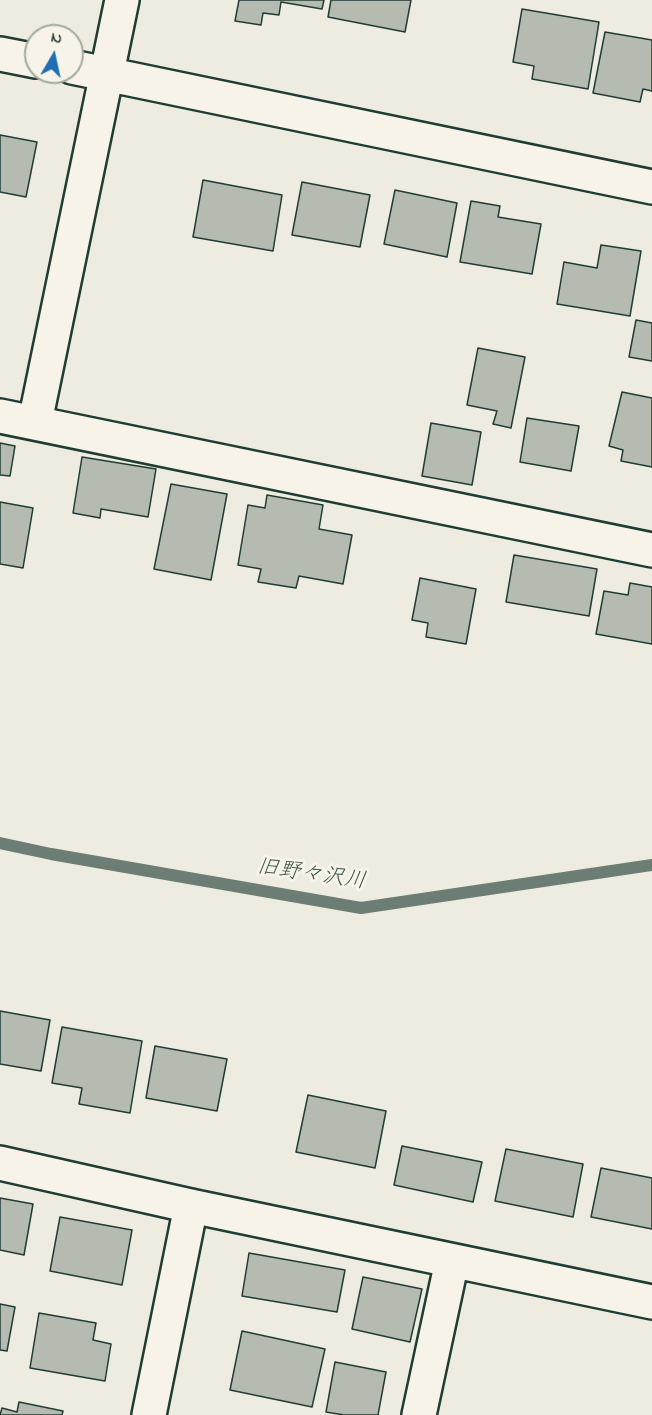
<!DOCTYPE html>
<meta charset="utf-8">
<style>
body{margin:0}
#map{position:relative;width:652px;height:1415px;overflow:hidden;background:#eeece1;font-family:"Indie Flower",sans-serif}
canvas{display:block}
.north{position:absolute;left:24px;top:24px;width:60px;height:60px;box-sizing:border-box;background:#f7f3e8;border:2px solid #a1aaa0;border-radius:50%;rotate:9deg;font-size:16px;font-weight:700;line-height:24px;text-align:center;color:#1f3d34}
.north::after{content:'';display:block;margin:auto;width:21px;height:27px;background:#1f6fb2;clip-path:polygon(50% 0,100% 100%,50% 72%,0 100%)}
</style>
<div id="map">
<canvas width="652" height="1415"></canvas>
<div class="north">N</div>
</div>
<script>
const c = document.querySelector('canvas').getContext('2d');
c.lineJoin = 'round';
function stroke(path, color, width, dash) { c.strokeStyle = color; c.lineWidth = width; c.lineCap = dash ? 'butt' : 'round'; c.setLineDash(dash || []); c.stroke(path); }
function paint(path, color) { c.fillStyle = color; c.fill(path, 'evenodd'); }
function write(font, color, halo, rows, align = 'center') {
  c.font = font + ' "Indie Flower","Klee One",sans-serif'; c.lineWidth = 6; c.setLineDash([]); c.textBaseline = 'middle'; c.strokeStyle = halo; c.fillStyle = color; for (const [text, x, y, turn = 0] of rows) {
    c.save(); c.translate(x, y); c.rotate((+turn || 0) * Math.PI / 180); c.textAlign = isNaN(turn) ? turn : align; if (halo) c.strokeText(text, 0, 0); c.fillText(text, 0, 0); c.restore();
  }
}
const stream = new Path2D(`
 M0,843L51,854L361,908L652,865`);
const building = new Path2D(`
 M239,0H324L322,9L281,2L279,15L263,13L261,25L235,21Z
 M331,0H411L405,32L328,17Z
 M522,9L599,22L588,89L532,79L534,66L513,62Z
 M605,32L652,40V91L643,89L640,102L593,93Z
 M0,135L37,142L26,197L0,192Z
 M203,180L282,195L273,251L193,237Z
 M302,182L370,195L360,247L292,235Z
 M395,190L457,203L447,257L384,244Z
 M471,201L500,206L498,217L541,224L532,274L460,262Z
 M601,245L641,251L630,316L557,304L564,262L597,268Z
 M636,320L652,323V361L629,357Z
 M478,348L525,357L511,428L493,424L497,411L467,405Z
 M622,392L652,398V467L621,461L623,450L609,446Z
 M527,418L579,426L571,471L520,462Z
 M431,423L481,432L472,485L422,476Z
 M0,443L15,446L10,476L0,475Z
 M82,457L156,469L148,517L101,509L100,518L73,513Z
 M171,484L227,494L211,580L154,569Z
 M267,495L323,505L319,529L352,535L343,584L299,576L296,588L258,582L261,569L238,565L248,505L265,508Z
 M0,502L33,508L23,568L0,564Z
 M514,555L597,569L589,616L506,602Z
 M420,578L476,589L466,644L426,637L428,623L412,620Z
 M630,583L652,587V644L596,634L604,591L628,595Z
 M0,1011L50,1020L41,1071L0,1064Z
 M62,1027L142,1041L130,1113L79,1104L82,1088L52,1083Z
 M155,1046L227,1059L217,1111L146,1098Z
 M308,1095L386,1111L375,1168L296,1152Z
 M402,1146L482,1162L473,1202L394,1185Z
 M506,1149L583,1164L573,1217L495,1201Z
 M601,1168L652,1178V1229L591,1217Z
 M0,1198L33,1204L24,1255L0,1250Z
 M60,1217L132,1230L122,1285L50,1271Z
 M249,1253L345,1270L337,1312L242,1296Z
 M363,1277L422,1289L410,1342L352,1329Z
 M0,1304L15,1307L7,1351L0,1350Z
 M39,1313L96,1323L93,1340L111,1344L105,1381L30,1368Z
 M242,1331L325,1349L312,1407L230,1390Z
 M335,1362L386,1372L378,1415H344L326,1412Z
 M19,1402L63,1411L62,1415H0L2,1408L17,1412Z`);
const minor = new Path2D(`
 M0,54L36,61
 M72,67L652,187
 M0,416L652,550
 M35,422L122,0
 M0,1163L191,1206L652,1302
 M149,1415L191,1206
 M419,1415L452,1261`);
const waterNames = [
 ["旧野々沢川",311,876,8]
];
stroke(stream, '#6c7e74', 12);
paint(building, '#b5bbb0');
stroke(building, '#1f3d34', 1.5);
stroke(minor, '#1f3d34', 38);
stroke(minor, '#f7f3e8', 33);
write('italic 22px', '#3f584f', '#f7f3e8', waterNames);
</script>
